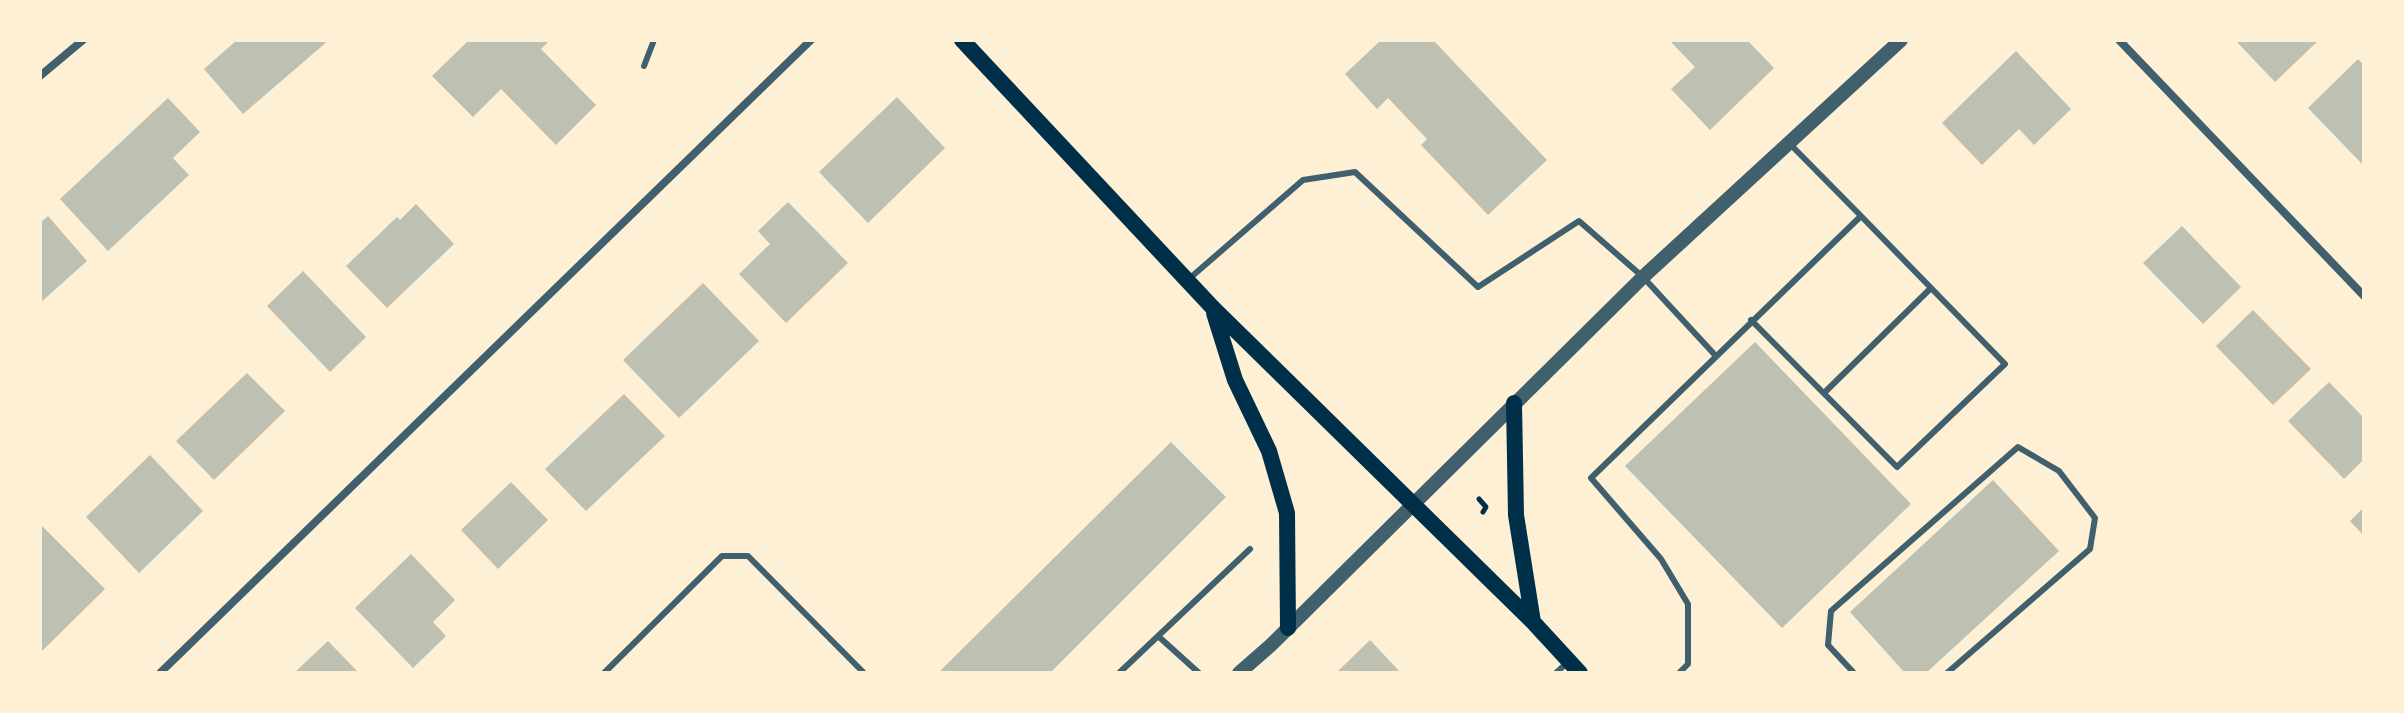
<!DOCTYPE html>
<style>
body{margin:0}
#map{position:relative;width:2404px;height:713px;overflow:hidden;background:#fdf0d5;font-family:"Space Grotesk",sans-serif}
canvas{display:block}
.frame{position:absolute;inset:0;border:42px solid #fdf0d5;pointer-events:none}
</style>
<div id="map">
<canvas width="2404" height="713"></canvas>
<div class="frame"></div>
</div>
<script>
const c = document.querySelector('canvas').getContext('2d');
c.lineJoin = 'round';
function paint(path, color) { c.fillStyle = color; c.fill(path, 'evenodd'); }
function stroke(path, color, width, dash) { c.strokeStyle = color; c.lineWidth = width; c.lineCap = dash ? 'butt' : 'round'; c.setLineDash(dash || []); c.stroke(path); }
const building = new Path2D(`
 M237,40H329L243,114L204,69Z
 M469,40H550L541,49L596,105L556,145L501,89L473,117L432,76Z
 M1381,40H1433L1547,160L1488,215L1421,145L1427,139L1388,98L1377,109L1345,74Z
 M1669,40H1747L1774,68L1710,130L1671,89L1695,67Z
 M2235,40H2319L2275,82Z
 M2016,51L2071,109L2034,145L2019,129L1982,165L1942,123Z
 M2358,59L2364,65V166L2308,108Z
 M897,97L945,148L868,223L819,172Z
 M168,98L200,132L173,158L189,175L108,251L60,199Z
 M788,202L848,263L786,323L739,274L770,244L758,231Z
 M416,204L454,244L387,308L346,266L397,217L400,220Z
 M48,216L87,261L40,303V223Z
 M2182,226L2241,287L2203,324L2143,263Z
 M303,271L366,337L330,372L267,306Z
 M703,283L759,341L679,418L623,360Z
 M2253,310L2311,369L2273,405L2216,346Z
 M1755,342L1911,504L1782,628L1625,466Z
 M247,373L285,411L214,480L176,441Z
 M2329,382L2364,418V459L2344,479L2288,421Z
 M624,394L665,436L586,511L545,469Z
 M1171,442L1226,497L1050,673H938Z
 M150,455L203,511L139,573L86,517Z
 M1993,480L2059,551L1926,673H1905L1850,612Z
 M511,482L548,520L498,569L461,530Z
 M2364,507V536L2350,521Z
 M40,524L105,589L40,653Z
 M411,554L455,600L433,622L446,636L413,668L355,608Z
 M1370,640L1401,673H1336Z
 M328,641L359,673H294Z`);
const path = new Path2D(`
 M1479,499L1486,507L1483,512`);
const service = new Path2D(`
 M644,66L654,40
 M1190,278L1303,180L1355,172L1478,287L1579,221L1643,277L1715,355
 M1751,320L1897,467L2005,364L1861,216
 M1824,393L1931,288
 M1158,636L1199,673
 M604,673L722,556H748L864,673
 M1119,673L1250,549
 M1556,673L1568,662
 M1679,673L1688,664V604L1661,559L1591,478L1861,216L1788,142
 M1854,673L1828,645L1831,611L2018,447L2059,471L2095,518L2090,549L1947,673`);
const minor = new Path2D(`
 M2119,40L2364,296
 M40,76L83,40
 M160,673L811,40`);
const tertiary = new Path2D(`
 M1239,673L1271,645L1643,277L1901,40`);
const secondary = new Path2D(`
 M962,40L1213,308L1533,622L1580,673
 M1214,313L1235,380L1269,451L1287,513L1288,628
 M1514,403L1516,515L1533,622`);
paint(building, '#bec0b2');
stroke(path, '#003049', 5);
stroke(service, '#3f606c', 6);
stroke(minor, '#3f606c', 8);
stroke(tertiary, '#3f606c', 14);
stroke(secondary, '#003049', 16);
</script>
